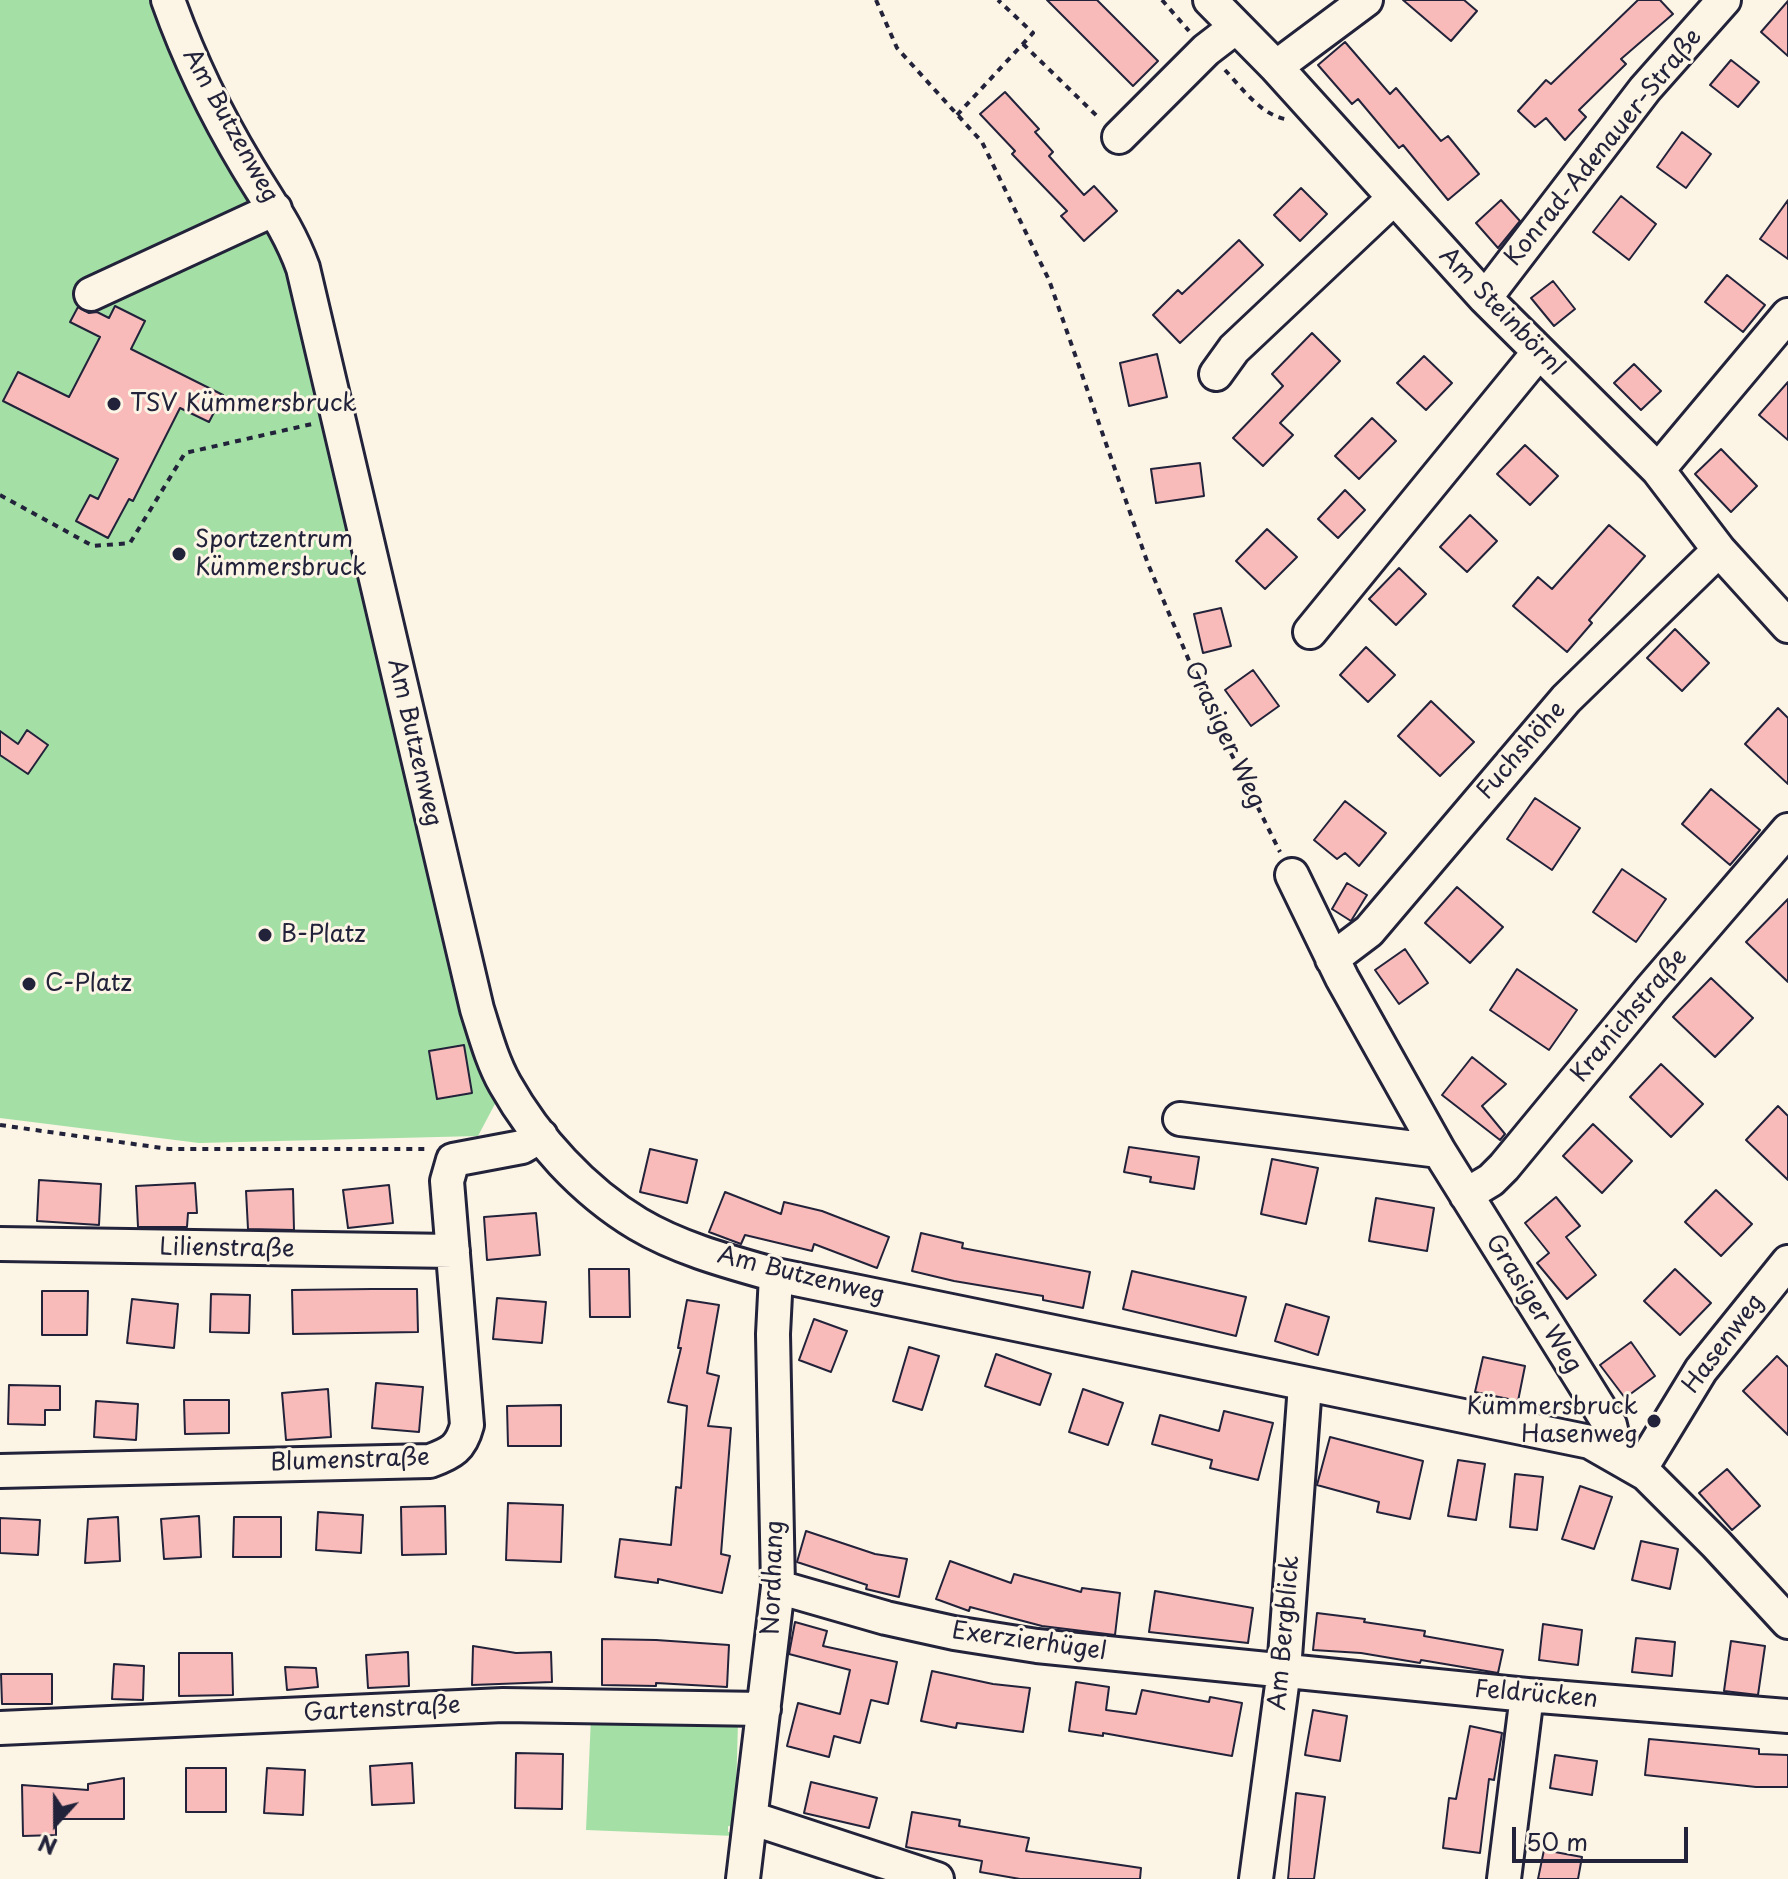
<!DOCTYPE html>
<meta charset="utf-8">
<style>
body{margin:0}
#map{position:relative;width:1788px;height:1879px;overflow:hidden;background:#fcf5e5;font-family:"Playpen Sans",sans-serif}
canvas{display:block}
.north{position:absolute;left:16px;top:1783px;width:80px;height:80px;-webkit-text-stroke:6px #fcf5e5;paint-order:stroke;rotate:201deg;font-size:22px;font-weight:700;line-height:32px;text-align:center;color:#22223b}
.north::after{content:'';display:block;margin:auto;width:28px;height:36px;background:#22223b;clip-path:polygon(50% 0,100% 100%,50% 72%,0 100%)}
.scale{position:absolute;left:1512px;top:1827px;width:176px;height:36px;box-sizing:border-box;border:4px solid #22223b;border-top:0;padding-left:10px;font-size:24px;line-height:28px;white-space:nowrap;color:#22223b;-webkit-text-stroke:6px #fcf5e5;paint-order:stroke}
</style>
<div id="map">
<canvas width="1788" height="1879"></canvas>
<div class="north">N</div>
<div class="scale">50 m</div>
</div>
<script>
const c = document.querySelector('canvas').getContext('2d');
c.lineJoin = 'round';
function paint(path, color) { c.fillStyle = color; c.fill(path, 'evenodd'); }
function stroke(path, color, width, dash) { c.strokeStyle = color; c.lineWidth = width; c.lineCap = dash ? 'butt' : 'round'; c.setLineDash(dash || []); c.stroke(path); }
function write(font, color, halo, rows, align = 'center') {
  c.font = font + ' "Playpen Sans",sans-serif'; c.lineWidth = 6; c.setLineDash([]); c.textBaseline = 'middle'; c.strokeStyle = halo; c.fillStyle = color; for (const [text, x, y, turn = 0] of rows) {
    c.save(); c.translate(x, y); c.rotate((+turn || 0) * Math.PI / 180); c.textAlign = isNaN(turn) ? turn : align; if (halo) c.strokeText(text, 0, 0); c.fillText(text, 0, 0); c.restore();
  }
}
const green = new Path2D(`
 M0,0H150L171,45L274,223L325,400L467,1024L496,1102L478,1136L199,1143L0,1118Z
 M591,1717L738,1723L735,1827L728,1826V1832L735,1833L734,1836L586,1830Z`);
const building = new Path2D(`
 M1047,0H1097L1158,61L1133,86Z
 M1403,0H1464L1477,11L1451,41Z
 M1638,0H1660L1673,14L1621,59L1626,64L1579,110L1586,117L1565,140L1546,118L1535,127L1518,111L1546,80L1551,84Z
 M1788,1V56L1761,32Z
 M1345,42L1390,94L1396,88L1441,141L1448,136L1479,174L1448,200L1403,145L1399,148L1358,99L1352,104L1318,65Z
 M1731,60L1759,82L1738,107L1710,85Z
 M1005,92L1039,129L1035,132L1053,152L1049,156L1084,195L1094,186L1117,211L1084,241L1061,216L1067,211L1012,154L1015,151L980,114Z
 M1682,132L1711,154L1686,188L1657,167Z
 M1301,188L1327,214L1300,241L1274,215Z
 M1621,196L1656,224L1629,260L1593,232Z
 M1501,200L1520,221L1498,248L1476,223Z
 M1788,200V259L1760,239Z
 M1239,240L1263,265L1180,343L1153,315L1178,290L1182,294Z
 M1727,275L1765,305L1743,332L1705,302Z
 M1553,281L1575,309L1554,326L1531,298Z
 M115,306L145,321L131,349L223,395L209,422L180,408L133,501L129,499L108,538L76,521L90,495L98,499L118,459L3,401L18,372L69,397L100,337L70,322L78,307L89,313L97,312L109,318Z
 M1312,333L1340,361L1280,423L1293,435L1263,466L1233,438L1283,386L1272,374Z
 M1157,354L1167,397L1129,406L1120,363Z
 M1424,356L1452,383L1426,410L1397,383Z
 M1634,364L1661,391L1641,410L1614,383Z
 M1788,382V440L1759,415Z
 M1372,418L1396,441L1359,479L1335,456Z
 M1525,445L1558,476L1530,505L1497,474Z
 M1721,449L1757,486L1731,512L1695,474Z
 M1200,463L1204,496L1156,503L1151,469Z
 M1345,490L1365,510L1338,538L1318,519Z
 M1470,515L1497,541L1467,572L1440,547Z
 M1609,525L1645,556L1589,620L1592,623L1567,652L1513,606L1538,577L1552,589Z
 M1267,529L1297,557L1265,589L1236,561Z
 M1399,568L1426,594L1396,625L1369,599Z
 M1221,608L1231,646L1203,653L1194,614Z
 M1675,629L1709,663L1682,691L1647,658Z
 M1366,647L1395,675L1368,702L1340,675Z
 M1253,670L1279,706L1251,726L1225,690Z
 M1431,701L1474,742L1440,776L1398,736Z
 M1778,708L1788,718V784L1745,744Z
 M27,730L48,745L28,774L0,755V731L18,744Z
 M1711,789L1760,830L1730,865L1682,824Z
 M1535,798L1580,828L1552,870L1507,839Z
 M1345,801L1386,833L1359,866L1345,853L1337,859L1314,840Z
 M1622,869L1666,899L1636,942L1593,912Z
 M1347,883L1367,895L1351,921L1332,909Z
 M1457,887L1503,927L1470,963L1425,923Z
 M1788,899V982L1746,942Z
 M1405,949L1428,983L1399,1004L1375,970Z
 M1517,969L1577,1010L1549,1050L1490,1010Z
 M1711,978L1753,1018L1715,1057L1673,1017Z
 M464,1045L472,1093L437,1099L429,1051Z
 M1472,1057L1506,1084L1482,1106L1505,1134L1500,1140L1442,1095Z
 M1661,1064L1703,1104L1671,1137L1630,1097Z
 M1778,1106L1788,1116V1180L1746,1140Z
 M1593,1124L1632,1161L1602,1193L1563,1156Z
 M1129,1147L1199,1157L1194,1189L1150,1182L1151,1177L1124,1172Z
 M650,1149L697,1160L687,1203L640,1192Z
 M1272,1159L1318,1168L1306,1224L1261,1214Z
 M39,1180L101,1184L99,1225L37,1221Z
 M195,1183L197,1213H188L187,1227H138L136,1186Z
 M389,1185L393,1223L348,1228L343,1190Z
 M293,1189L294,1230L248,1229L246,1191Z
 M1716,1190L1752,1224L1721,1256L1685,1222Z
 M725,1192L781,1214L784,1202L822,1211L889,1237L877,1268L814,1244L812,1251L745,1235L741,1244L709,1232Z
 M1556,1197L1580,1226L1566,1237L1596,1275L1567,1299L1537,1263L1549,1253L1525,1223Z
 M1376,1198L1434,1208L1427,1251L1369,1241Z
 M536,1213L540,1255L487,1260L484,1217Z
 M921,1233L963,1243L962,1248L1090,1272L1083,1308L1043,1300V1296L954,1281L912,1271Z
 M589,1269H629L630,1317H590Z
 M1675,1269L1711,1303L1680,1335L1644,1301Z
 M1132,1271L1246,1297L1236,1336L1123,1309Z
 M372,1289H417L418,1332L293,1334L292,1290Z
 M42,1291H88L87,1335H42Z
 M211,1294L250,1295L249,1333L210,1332Z
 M497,1298L546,1302L542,1343L493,1339Z
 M132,1299L178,1304L174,1348L127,1343Z
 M687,1300L719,1305L707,1373L719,1376L708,1426L731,1428L721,1554L730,1556L722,1593L658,1579V1583L615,1577L620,1539L671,1545L676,1487L681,1488L687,1406L668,1402L681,1348H678Z
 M1286,1304L1329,1317L1318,1355L1275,1341Z
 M814,1319L847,1331L831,1372L799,1360Z
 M1631,1342L1655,1376L1625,1398L1600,1365Z
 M909,1347L939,1356L922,1410L893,1401Z
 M996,1354L1051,1374L1040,1405L985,1386Z
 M1777,1356L1788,1367V1435L1743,1391Z
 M1483,1357L1525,1366L1518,1401L1475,1392Z
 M376,1383L423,1387L419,1432L372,1428Z
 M9,1385L60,1386V1410H45V1425L8,1424Z
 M328,1389L331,1437L286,1440L282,1393Z
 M1083,1389L1123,1403L1108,1445L1069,1432Z
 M184,1400H229V1433L185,1434Z
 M96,1401L138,1404L136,1440L94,1437Z
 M561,1405V1446H508L507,1406Z
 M1224,1411L1273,1423L1258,1480L1210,1468L1212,1460L1152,1444L1160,1415L1219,1431Z
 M1330,1437L1423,1461L1410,1519L1377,1512L1379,1502L1317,1485Z
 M1458,1460L1485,1464L1476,1520L1448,1516Z
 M1727,1469L1760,1506L1732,1530L1699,1493Z
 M1515,1474L1543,1477L1537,1530L1510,1527Z
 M1580,1486L1612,1497L1594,1549L1562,1539Z
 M508,1503L563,1505L561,1562L506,1560Z
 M445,1506L446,1554L402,1555L401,1507Z
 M318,1512L363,1515L361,1553L316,1550Z
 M199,1516L201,1557L164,1559L161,1519Z
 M118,1517L120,1561L85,1563L88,1519Z
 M234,1517H281V1557H233Z
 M0,1518L40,1520L38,1555L0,1553Z
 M806,1531L875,1554L907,1559L899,1597L866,1589L867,1585L797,1562Z
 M1641,1541L1678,1549L1670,1589L1632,1580Z
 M950,1561L1011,1583L1014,1574L1081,1592L1082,1588L1120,1593L1115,1635L1042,1626L970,1607L969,1611L936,1599Z
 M1155,1591L1253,1608L1248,1643L1149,1632Z
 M1317,1613L1365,1619L1364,1622L1425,1631L1424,1636L1503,1650L1498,1673L1421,1660L1420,1663L1361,1653L1313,1650Z
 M795,1622L827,1631L823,1646L897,1662L888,1704L871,1700L860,1743L834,1736L829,1757L787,1746L798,1703L840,1714L850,1670L789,1654Z
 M1543,1624L1582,1630L1578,1665L1539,1660Z
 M1636,1638L1675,1642L1672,1676L1632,1672Z
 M602,1639L656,1640L729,1645L727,1687L656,1683V1686L602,1685Z
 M1731,1641L1765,1646L1758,1695L1724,1691Z
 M473,1646L516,1653L551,1652L552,1682L472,1685Z
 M408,1652L409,1686L368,1688L366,1655Z
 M179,1653H232L233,1695L179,1696Z
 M114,1664L144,1666L143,1700L112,1699Z
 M285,1667L316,1668L318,1687L287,1690Z
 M932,1671L993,1684L1030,1688L1023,1732L957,1723L956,1728L921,1721Z
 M1,1674H52V1704H2Z
 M1076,1682L1109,1687L1106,1710L1136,1714L1142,1690L1209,1702L1210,1697L1242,1703L1232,1756L1103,1733V1736L1069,1731Z
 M1313,1710L1347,1716L1340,1761L1305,1755Z
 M1470,1726L1502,1733L1494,1780L1489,1779L1480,1853L1443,1848L1449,1798L1456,1799Z
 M1649,1739L1759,1749V1754L1788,1755V1787H1756L1645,1775Z
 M516,1753L563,1754L562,1809L515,1808Z
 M1555,1755L1597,1761L1592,1795L1550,1788Z
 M412,1763L414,1803L372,1805L370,1766Z
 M186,1768H226V1812H186Z
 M267,1768L305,1770L303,1815L264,1813Z
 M124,1778V1819H56V1835L23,1836L22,1785L88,1790V1784Z
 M811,1782L877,1798L869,1828L804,1813Z
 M1296,1793L1325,1797L1314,1879H1288Z
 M912,1812L960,1820L959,1826L1029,1838L1026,1851L1141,1868L1140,1879H1020L980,1872L982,1861L906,1847Z
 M1544,1850L1582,1857L1578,1879H1538Z`);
const path = new Path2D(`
 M876,0L897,48L982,142L1049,280L1148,564L1213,717L1280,852
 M1162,0L1189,31
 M1023,44L1100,119
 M1225,70C1242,88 1260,114 1285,119
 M957,115L1033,33L998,0
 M0,495L93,546L130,543L185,453L312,424
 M0,1125L169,1149H430`);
const minor = new Path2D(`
 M168,0C189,59 215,113 247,166C268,201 289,229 303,268L477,1009C485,1034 492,1061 505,1084C536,1139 583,1191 638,1224C680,1249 730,1262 776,1275L1590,1442L1646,1474L1716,1544L1788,1622
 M1210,0L1276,67L1485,298L1658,470L1719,550L1788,626
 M1276,67L1366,0
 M1119,137L1206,50L1236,27
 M91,294L275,209
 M1485,298L1645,89L1724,0
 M1216,374L1234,349L1394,198
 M1658,470L1788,315
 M1310,632L1539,352
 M1292,875L1342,978L1439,1151L1610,1425L1613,1438L1611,1453
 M1332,959L1369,931L1566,699L1719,550
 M1180,1119L1439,1151
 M1466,1195L1491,1180L1504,1167L1651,989L1788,830
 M0,1244L453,1251
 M1640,1470L1701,1370L1788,1262
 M0,1471L430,1461C452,1453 461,1448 467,1425L447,1181L453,1160L522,1147L541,1136
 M778,1587L886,1618L954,1633L1037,1646L1527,1695L1788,1716
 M0,1728L503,1705L764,1709
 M751,1818L937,1879
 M743,1879L778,1587L773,1334L776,1275
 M1256,1879L1284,1670L1305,1385
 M1504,1879L1527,1695`);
const markers = [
 [114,404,8,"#22223b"],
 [179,554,8,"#22223b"],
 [265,935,8,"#22223b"],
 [29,984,8,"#22223b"],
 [1654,1421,8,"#22223b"]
];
const streetNames = [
 ["Am Butzenweg",230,126,61],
 ["Konrad-Adenauer-Straße",1604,148,-51],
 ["Am Steinbörnl",1501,312,46],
 ["Grasiger Weg",1224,735,65],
 ["Am Butzenweg",414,743,77],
 ["Fuchshöhe",1522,751,-49],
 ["Kranichstraße",1630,1016,-50],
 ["Lilienstraße",227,1249,1],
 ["Am Butzenweg",801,1276,14],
 ["Grasiger Weg",1533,1304,58],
 ["Hasenweg",1724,1344,-53],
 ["Blumenstraße",350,1461,-2],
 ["Nordhang",774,1578,-88],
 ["Am Bergblick",1285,1633,-85],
 ["Exerzierhügel",1029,1642,8],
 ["Feldrücken",1536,1695,5],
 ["Gartenstraße",382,1710,-3]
];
const poiNames = [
 ["TSV Kümmersbruck",130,404],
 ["Sportzentrum",195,540],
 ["Kümmersbruck",195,568],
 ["B-Platz",281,935],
 ["C-Platz",45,984],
 ["Kümmersbruck",1638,1407,"right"],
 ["Hasenweg",1638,1435,"right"]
];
paint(green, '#a4e0a5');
paint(building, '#f8bbb9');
stroke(building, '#22223b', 2);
stroke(minor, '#22223b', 38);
stroke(path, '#22223b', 4, [6, 6]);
stroke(minor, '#fcf5e5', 32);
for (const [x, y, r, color] of markers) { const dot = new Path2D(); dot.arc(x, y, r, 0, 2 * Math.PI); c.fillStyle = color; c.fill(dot); stroke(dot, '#fcf5e5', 3); }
write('24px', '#22223b', '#fcf5e5', streetNames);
write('24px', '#22223b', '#fcf5e5', poiNames, 'left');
</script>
